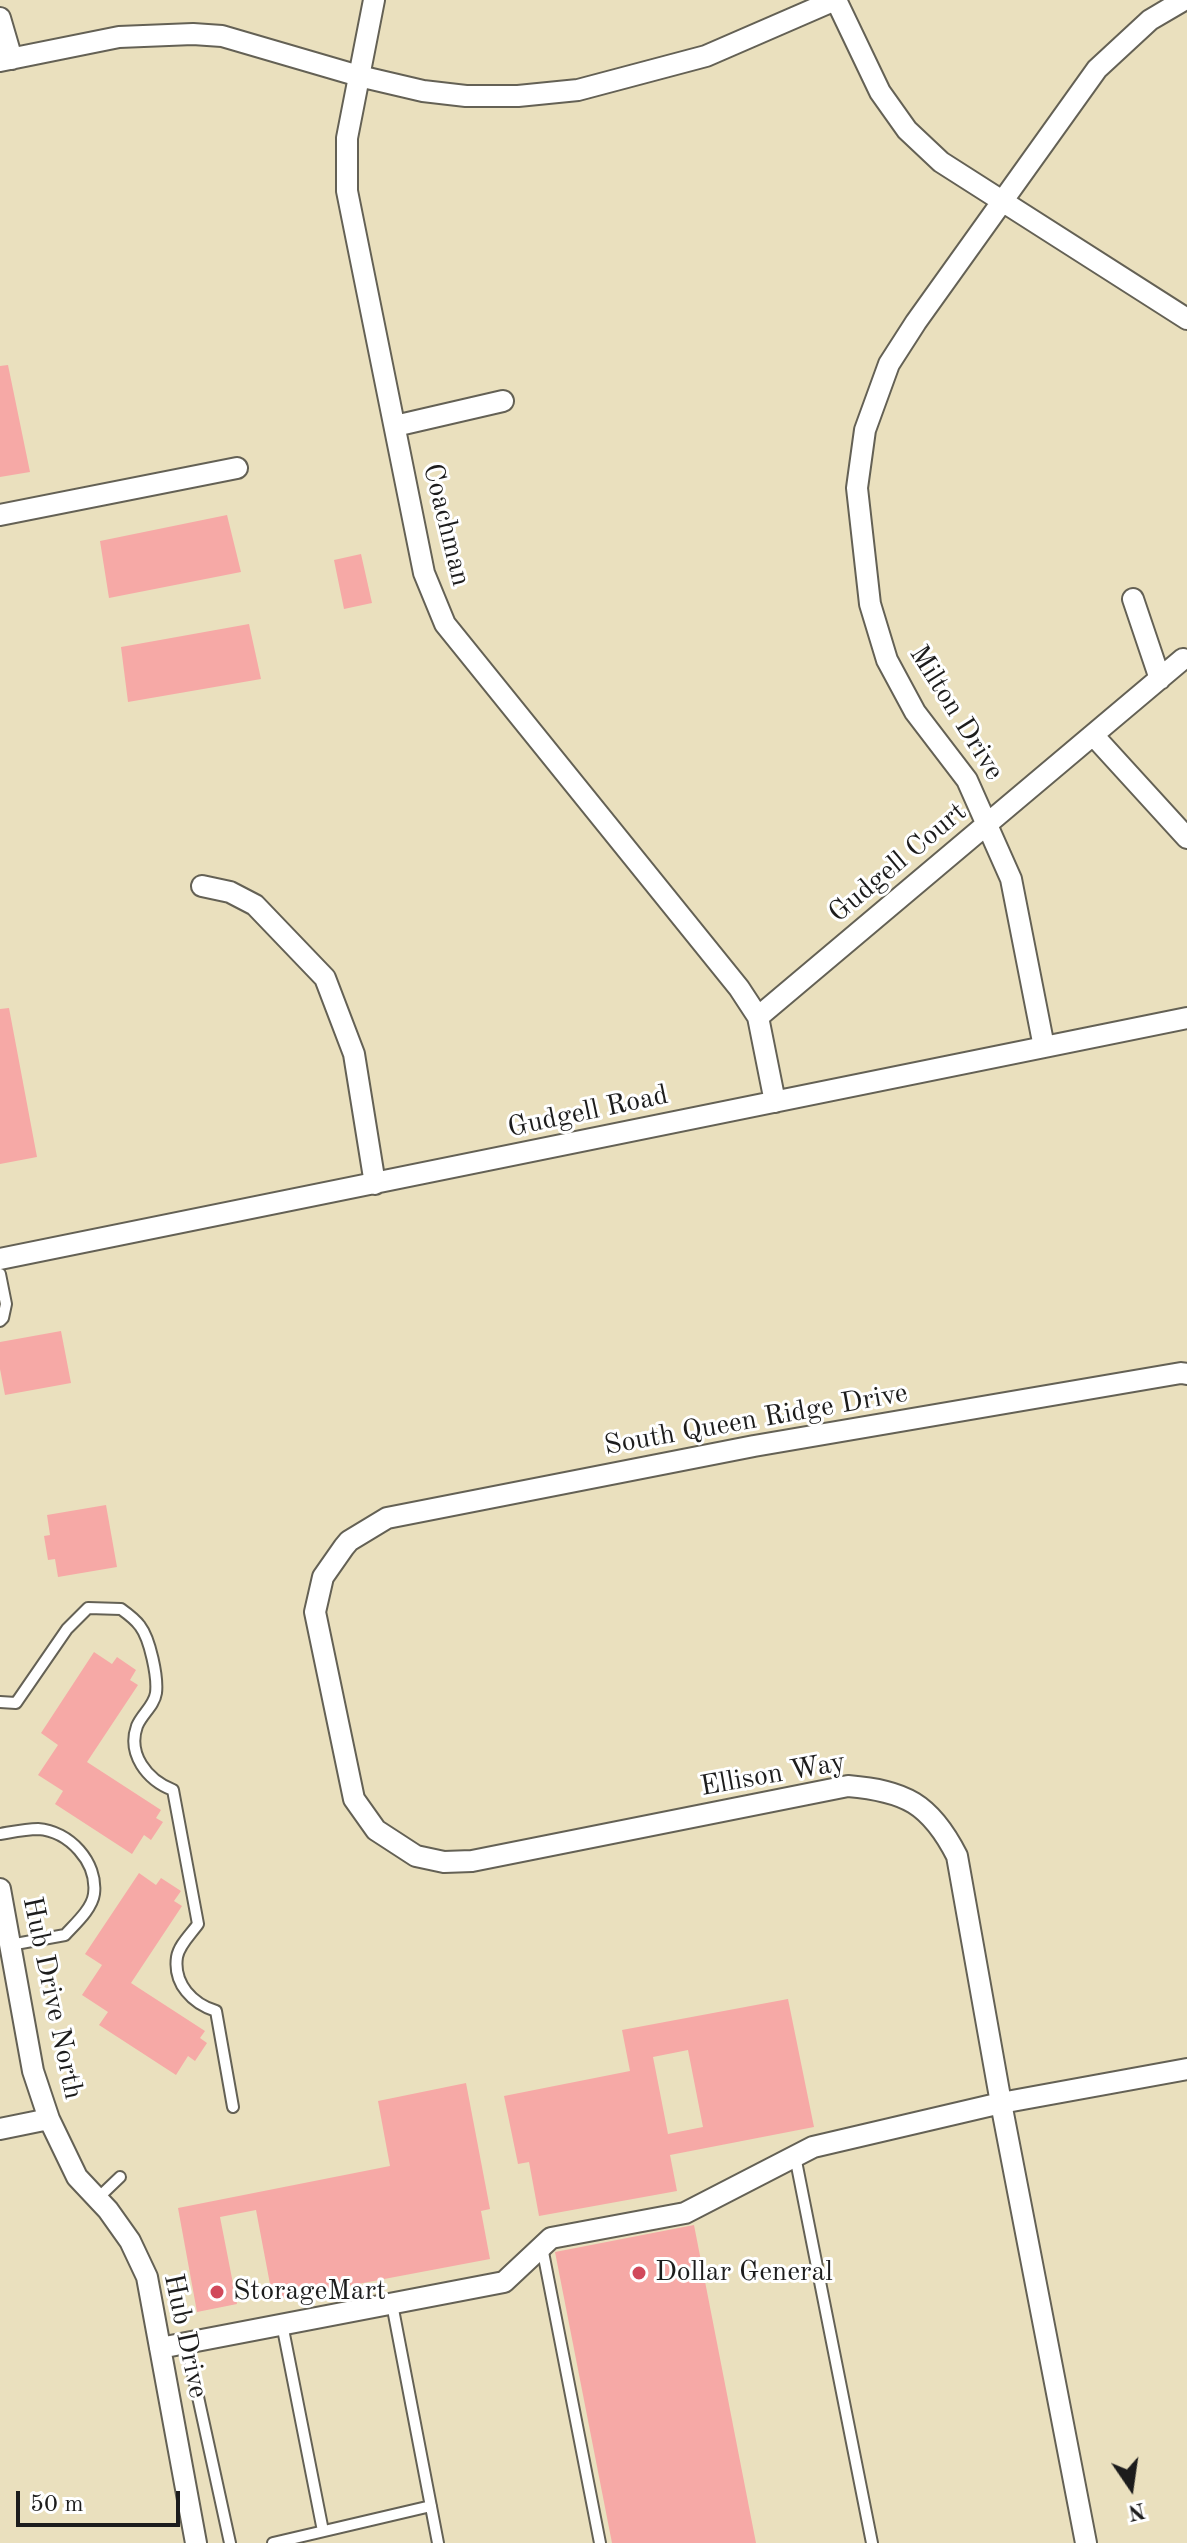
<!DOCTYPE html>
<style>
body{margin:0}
#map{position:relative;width:1187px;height:2543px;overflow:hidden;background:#eae0be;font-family:"Old Standard TT",serif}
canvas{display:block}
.north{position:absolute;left:1091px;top:2447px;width:80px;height:80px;-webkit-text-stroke:6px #fff;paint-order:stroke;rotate:167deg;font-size:22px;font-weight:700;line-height:32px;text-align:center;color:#1c1c1c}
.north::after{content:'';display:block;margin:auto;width:28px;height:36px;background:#1c1c1c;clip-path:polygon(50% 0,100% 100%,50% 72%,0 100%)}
.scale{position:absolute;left:16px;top:2491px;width:164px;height:36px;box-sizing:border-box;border:4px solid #1c1c1c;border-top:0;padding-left:10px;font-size:24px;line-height:28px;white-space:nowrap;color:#1c1c1c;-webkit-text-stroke:6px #fff;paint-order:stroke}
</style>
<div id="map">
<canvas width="1187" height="2543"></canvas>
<div class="north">N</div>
<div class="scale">50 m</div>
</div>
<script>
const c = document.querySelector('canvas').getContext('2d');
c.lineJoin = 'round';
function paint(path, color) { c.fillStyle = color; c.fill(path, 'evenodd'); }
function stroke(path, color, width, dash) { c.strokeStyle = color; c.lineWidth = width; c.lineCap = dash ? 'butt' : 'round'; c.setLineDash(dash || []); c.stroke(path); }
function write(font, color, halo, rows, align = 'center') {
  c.font = font + ' "Old Standard TT",serif'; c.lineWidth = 6; c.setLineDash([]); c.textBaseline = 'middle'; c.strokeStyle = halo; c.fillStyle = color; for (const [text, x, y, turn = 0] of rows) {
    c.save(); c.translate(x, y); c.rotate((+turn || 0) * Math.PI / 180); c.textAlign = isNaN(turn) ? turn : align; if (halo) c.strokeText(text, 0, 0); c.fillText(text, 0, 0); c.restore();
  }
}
const building = new Path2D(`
 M8,365L30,472L0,477V366Z
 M227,515L241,572L109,598L100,541Z
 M361,554L372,603L344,609L334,560Z
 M249,624L261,679L128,702L121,647Z
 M9,1008L37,1157L0,1164V1009Z
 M61,1331L71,1383L5,1395L0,1369V1342Z
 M106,1505L117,1567L58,1577L55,1559L48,1560L44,1536L50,1535L47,1515Z
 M94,1652L112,1664L117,1657L136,1670L130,1680L138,1685L87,1762L161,1810L156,1818L163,1822L151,1840L144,1835L132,1854L55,1804L63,1791L38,1775L58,1745L41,1733Z
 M139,1873L156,1885L161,1878L181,1891L174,1901L182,1906L131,1983L205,2031L200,2038L207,2043L195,2061L188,2056L176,2075L99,2025L108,2012L82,1995L102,1965L85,1954Z
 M788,1999L814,2127L670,2155L677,2191L539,2216L529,2162L518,2164L504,2096L630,2071L622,2030ZM688,2050L703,2127L668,2134L653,2057Z
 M466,2083L490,2209L481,2211L490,2259L273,2300L256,2210L220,2217L237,2304L197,2312L178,2208L390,2166L378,2101Z
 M694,2225L756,2543H612L555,2252Z`);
const lane = new Path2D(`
 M0,1274L6,1304L3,1318L0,1321
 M0,1702L16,1703L67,1629L88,1608L121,1609C128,1614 135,1619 140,1626C150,1639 158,1677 156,1693C154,1706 142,1714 137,1726C127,1754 147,1780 173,1790L198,1924C191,1934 179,1945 177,1957C173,1984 193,2004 216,2011L233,2107
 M0,1834C12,1832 26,1829 38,1829C69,1831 98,1862 94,1894C92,1909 75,1924 65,1935L10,1945
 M795,2156L872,2543
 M97,2199L120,2177
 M542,2247L600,2543
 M392,2304L438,2543
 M282,2324L323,2531
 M186,2342L230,2543
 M273,2543L431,2506`);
const street = new Path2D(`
 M374,0L347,138V191L424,573L445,624L739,988L758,1017L775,1102
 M836,0L880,92L907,130L941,162L1187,319
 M0,18L12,59
 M0,61L119,37L193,34L222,36L359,76L423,91L466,96H518L578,90L706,56L835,0
 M395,426L503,401
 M0,515L237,468
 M1133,599L1160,679
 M1093,735L1187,838
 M202,886L230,892L255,905L325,978L354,1054L375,1184
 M758,1017L1183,659
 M1044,1047L1011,879L967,780L915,712L887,660L870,604L857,488L865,430L889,364L916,322L1097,69L1150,20L1184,0
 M0,1259L1187,1018
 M0,1889L33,2071L49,2119L77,2177L108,2210L130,2241L147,2277L196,2543
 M0,2129L49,2119
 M160,2348L504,2282L551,2238L685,2213L813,2147L1001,2103L1187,2069
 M1086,2543L1001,2103L957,1856C930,1803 905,1791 848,1786L472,1861L444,1862L416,1856L376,1830L354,1799L315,1612L323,1577L344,1547L349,1541L387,1518L754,1446L1181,1373L1187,1374`);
const markers = [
 [639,2273,8,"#d1495b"],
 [217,2292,8,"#d1495b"]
];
const streetNames = [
 ["Coachman",446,525,76],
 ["Milton Drive",956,713,58],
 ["Gudgell Court",898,863,-40],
 ["Gudgell Road",588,1112,-12],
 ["South Queen Ridge Drive",756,1420,-10],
 ["Ellison Way",773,1775,-10],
 ["Hub Drive North",52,1998,78],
 ["Hub Drive",185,2336,78]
];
const poiNames = [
 ["Dollar General",655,2273],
 ["StorageMart",233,2292]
];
paint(building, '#f6a9a6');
stroke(lane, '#646155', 14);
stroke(street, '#646155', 24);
stroke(lane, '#fff', 10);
stroke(street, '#fff', 20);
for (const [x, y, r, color] of markers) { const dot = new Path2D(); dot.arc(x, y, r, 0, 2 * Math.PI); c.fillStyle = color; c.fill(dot); stroke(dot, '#fff', 3); }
write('28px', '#1c1c1c', '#fff', streetNames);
write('28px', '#1c1c1c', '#fff', poiNames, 'left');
</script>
